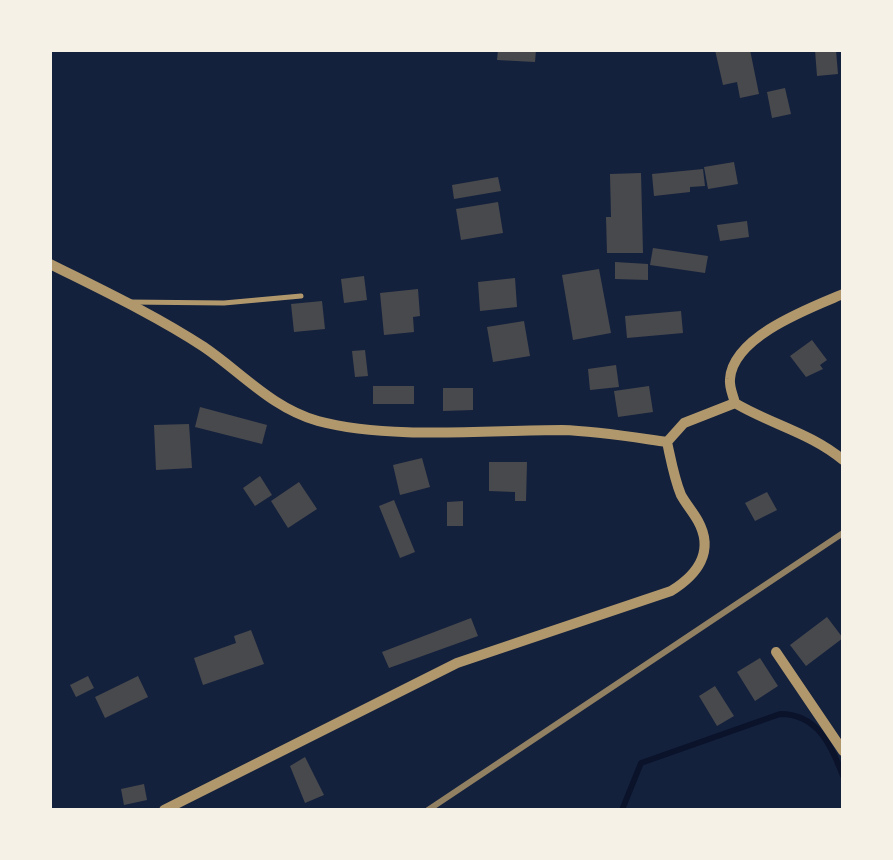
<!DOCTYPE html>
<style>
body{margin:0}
#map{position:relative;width:893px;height:860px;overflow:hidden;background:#14213d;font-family:"Golos Text",sans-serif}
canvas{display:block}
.frame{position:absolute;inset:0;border:52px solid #f6f1e7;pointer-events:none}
</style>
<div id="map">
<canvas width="893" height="860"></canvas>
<div class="frame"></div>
</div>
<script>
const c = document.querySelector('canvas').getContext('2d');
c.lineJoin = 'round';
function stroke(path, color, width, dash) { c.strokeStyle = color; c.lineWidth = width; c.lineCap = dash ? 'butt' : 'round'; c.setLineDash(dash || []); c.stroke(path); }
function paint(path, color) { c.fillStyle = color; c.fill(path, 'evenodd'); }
const stream = new Path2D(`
 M622,810L641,763L780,714C817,714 831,744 843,776`);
const building = new Path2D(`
 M498,50H536L535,62L497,60Z
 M715,50H750L759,94L740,98L737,82L723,85Z
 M815,50H836L838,74L817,76Z
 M785,88L791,114L772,118L767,92Z
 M734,162L738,184L708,189L704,167Z
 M703,169L705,186L690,187V192L654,196L652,174Z
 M641,173L643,253H607L606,217H611L610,174Z
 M498,177L501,191L454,199L452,185Z
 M498,202L503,233L461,240L456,209Z
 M747,221L749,237L720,241L717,225Z
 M653,248L708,256L705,273L650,265Z
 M615,262L648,264V280L615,279Z
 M599,269L611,333L573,340L562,275Z
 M364,276L367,300L344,303L341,279Z
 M515,278L517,307L480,311L478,282Z
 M418,289L420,316L413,317L414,332L384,335L380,293Z
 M322,301L325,329L294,332L291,304Z
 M681,311L683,333L627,338L625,316Z
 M524,321L530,356L493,362L487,327Z
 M812,340L827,360L820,365L823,369L806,377L790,356Z
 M365,350L368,376L355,377L352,351Z
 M616,365L619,387L590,390L588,369Z
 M373,386H414V404H373Z
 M649,386L653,412L618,417L614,391Z
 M443,388H473V410L443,411Z
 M200,407L267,425L262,444L195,427Z
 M189,424L192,468L156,470L154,425Z
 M422,458L430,487L400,495L393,465Z
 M489,462H527L526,501H515V492L489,491Z
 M260,476L272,495L255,506L243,488Z
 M299,482L317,509L288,528L271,501Z
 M767,492L777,510L755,521L745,503Z
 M394,500L415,552L400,558L379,506Z
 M463,501V526H447V502Z
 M827,617L843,638L806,666L790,645Z
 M471,618L478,636L389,668L382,652Z
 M251,630L264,664L203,685L194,658L236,643L234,636Z
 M760,658L778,686L755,701L737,672Z
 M88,676L94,688L76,697L70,685Z
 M138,676L148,697L105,718L95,697Z
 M715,686L734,716L717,726L699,696Z
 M305,757L324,795L305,803L290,766Z
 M144,784L147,800L124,805L121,789Z`);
const service = new Path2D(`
 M129,302L224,303L301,296`);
const minor = new Path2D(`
 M50,264C102,290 155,315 204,347C242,373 272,408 318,421C390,440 487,430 562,430C597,431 632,437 667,442
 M843,294C810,308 733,336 730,379C729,387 733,395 735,403C770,424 811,433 843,460
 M667,442L684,423L735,403
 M776,652L843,751
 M164,810L457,663L671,591C697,575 715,552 698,521C693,512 686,504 681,495C674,478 671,460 667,442`);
const rail = new Path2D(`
 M428,810L843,533`);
stroke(stream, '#0b132b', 6);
paint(building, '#48494c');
stroke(service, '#b1986c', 5);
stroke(minor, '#b1986c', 10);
stroke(rail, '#918062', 6);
</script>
